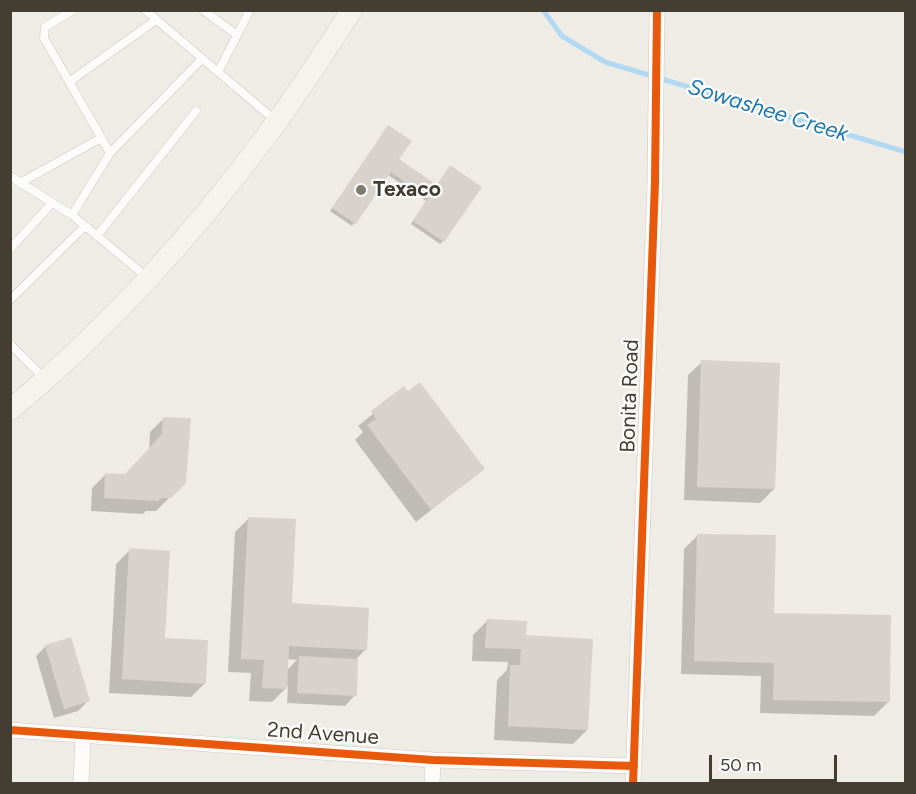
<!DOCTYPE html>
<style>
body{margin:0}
#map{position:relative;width:916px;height:794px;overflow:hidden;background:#efece5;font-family:Figtree,sans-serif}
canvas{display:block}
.frame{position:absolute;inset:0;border:12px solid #443d32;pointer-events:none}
.scale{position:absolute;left:709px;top:755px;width:128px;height:27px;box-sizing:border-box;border:3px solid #443d32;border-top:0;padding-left:8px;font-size:18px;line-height:21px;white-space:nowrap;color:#443d32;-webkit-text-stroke:4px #fff;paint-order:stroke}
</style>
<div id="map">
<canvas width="916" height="794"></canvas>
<div class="frame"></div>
<div class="scale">50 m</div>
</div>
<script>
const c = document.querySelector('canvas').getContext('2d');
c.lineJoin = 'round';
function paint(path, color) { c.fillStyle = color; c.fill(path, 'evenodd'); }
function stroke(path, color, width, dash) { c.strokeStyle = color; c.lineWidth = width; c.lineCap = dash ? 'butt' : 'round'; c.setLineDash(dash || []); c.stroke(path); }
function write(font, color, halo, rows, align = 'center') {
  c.font = font + ' Figtree,sans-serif'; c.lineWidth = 4.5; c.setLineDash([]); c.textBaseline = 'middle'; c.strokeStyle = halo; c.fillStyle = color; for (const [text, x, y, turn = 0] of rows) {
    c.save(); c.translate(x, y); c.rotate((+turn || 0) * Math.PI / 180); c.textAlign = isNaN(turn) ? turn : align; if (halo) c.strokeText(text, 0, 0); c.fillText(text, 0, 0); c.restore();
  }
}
const shadow = new Path2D(`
 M386,129L397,159L436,186L443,241L440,244L411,224L426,201L388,175L352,226L330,211Z
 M702,362L774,489L760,503L684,500L688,375Z
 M404,388L483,469L416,522L355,440L363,432L358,426Z
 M164,418L184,483L156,511H146L143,514L91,511L92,488L106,474L125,475L149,450L150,432Z
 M249,518L290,605L366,649L355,660V695L345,706L287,703L288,686L272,702L249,701L251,673L228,672L235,532ZM287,659L297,660L286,671Z
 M698,535L772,615L888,702L874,716L760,713L761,676L681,674L684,549Z
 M130,550L163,639L205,683L191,697L109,693L116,564Z
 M487,621L525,637L587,730L573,744L494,740L497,680L507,670L508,662L472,661L473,635Z
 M46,646L88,701L78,711L54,718L36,656Z`);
const stream = new Path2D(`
 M543,10L562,36L605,62L906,152`);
const building = new Path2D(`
 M388,125L412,141L399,159L437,185L450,165L482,187L444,242L413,221L428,198L391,172L356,224L332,208Z
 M701,360L780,363L775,489L697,487Z
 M420,382L485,469L431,510L367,425L376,419L371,411L404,386L408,391Z
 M163,417L191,418L186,483L171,498H161L158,501L104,498L105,473L125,474L162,434Z
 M248,517L296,519L292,603L369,608L367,650L289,646L287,689L262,688L264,660L241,659Z
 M697,534L776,535L774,613L891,615L890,702L773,700L774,663L694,661Z
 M129,548L170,551L165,638L208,640L206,684L122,679Z
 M487,619L527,621L526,635L593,639L588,730L508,726L510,665H520L521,649L485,648Z
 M71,637L90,701L64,709L45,645Z
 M299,656L358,659L357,696L297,693Z`);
const lane = new Path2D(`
 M73,10L45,27L44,38L110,153
 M145,10L276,121
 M203,10L237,35
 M218,72L250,10
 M69,82L156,20
 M10,176L72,215L148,278
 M20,183L101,138
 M72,215L110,153L202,59
 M97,236L196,111
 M10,249L52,203
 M10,300L85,226
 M10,344L45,379`);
const street = new Path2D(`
 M10,730L433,760L634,766
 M81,784L83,735
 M432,784L433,760
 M633,784L655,182L657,10`);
const secondary = new Path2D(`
 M10,410C109,328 194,234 270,131C299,92 325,51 352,10`);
const cycleway = new Path2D(`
 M10,730L433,760L634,766
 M633,784L655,182L657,10`);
const markers = [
 [361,190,6,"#807a71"]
];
const poiNames = [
 ["Texaco",373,190]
];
const streetNames = [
 ["Bonita Road",630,396,-88],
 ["2nd Avenue",323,734,4]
];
const waterNames = [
 ["Sowashee Creek",768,111,17]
];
paint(shadow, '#0003');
stroke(stream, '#b1daf2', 5);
paint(building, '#d7d3cc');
stroke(lane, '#cbc8c1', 9);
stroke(street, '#cbc8c1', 16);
stroke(secondary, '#d0cabd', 22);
stroke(lane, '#fdfcfb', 8);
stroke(street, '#fdfcfb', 15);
stroke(secondary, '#f6f3ec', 21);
stroke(cycleway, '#e8590c', 8);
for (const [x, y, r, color] of markers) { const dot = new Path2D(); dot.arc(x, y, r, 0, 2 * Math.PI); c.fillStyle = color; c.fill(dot); stroke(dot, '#fff', 2); }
write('bold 21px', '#443d32', '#fff', poiNames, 'left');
write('21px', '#443d32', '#fff', streetNames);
write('italic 22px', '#2178b1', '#fff', waterNames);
</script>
